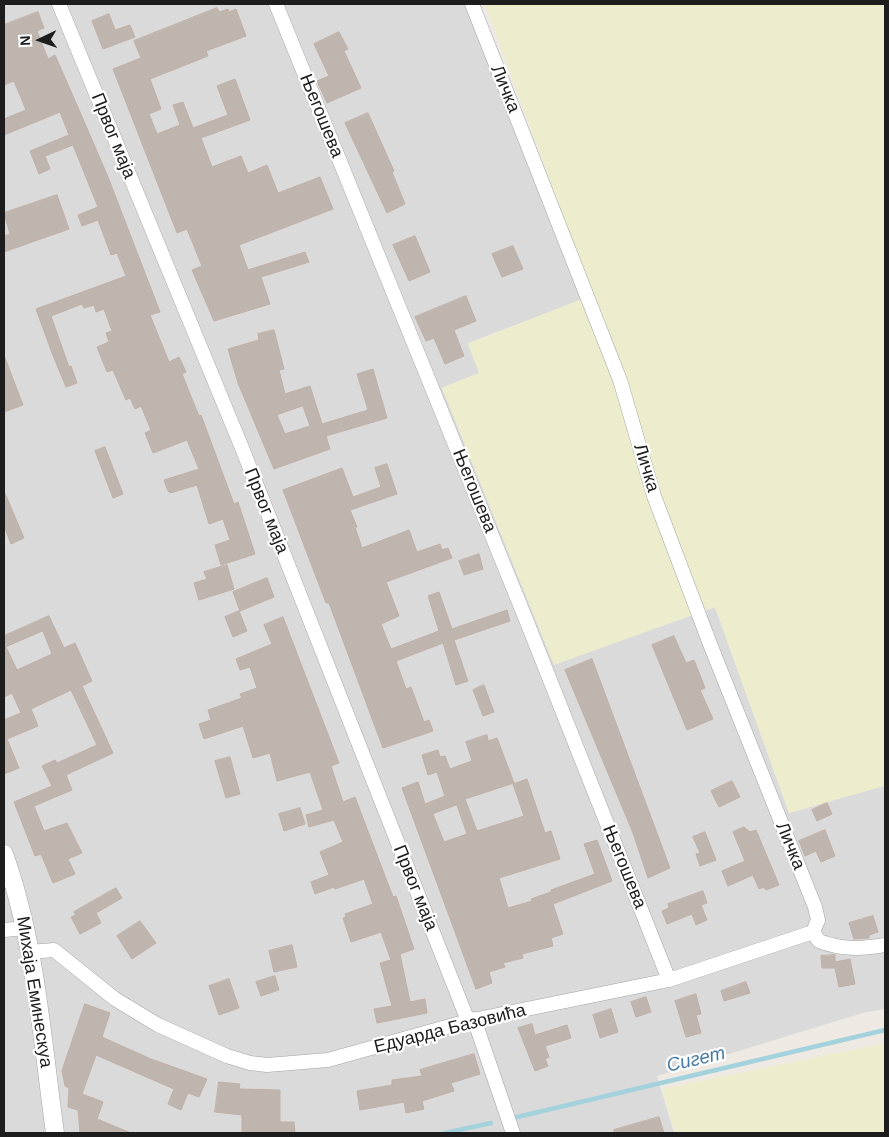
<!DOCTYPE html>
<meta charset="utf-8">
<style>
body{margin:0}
#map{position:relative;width:889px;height:1137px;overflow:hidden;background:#eeeae3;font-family:Helvetica,sans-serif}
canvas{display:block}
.frame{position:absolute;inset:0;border:5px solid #1d1d1d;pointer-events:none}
.north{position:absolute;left:15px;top:15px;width:50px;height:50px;-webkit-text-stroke:4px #fff;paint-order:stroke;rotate:267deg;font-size:14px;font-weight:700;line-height:20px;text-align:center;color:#1d1d1d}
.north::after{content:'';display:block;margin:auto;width:18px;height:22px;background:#1d1d1d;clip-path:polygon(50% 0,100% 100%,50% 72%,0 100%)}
</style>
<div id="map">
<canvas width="889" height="1137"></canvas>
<div class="frame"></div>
<div class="north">N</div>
</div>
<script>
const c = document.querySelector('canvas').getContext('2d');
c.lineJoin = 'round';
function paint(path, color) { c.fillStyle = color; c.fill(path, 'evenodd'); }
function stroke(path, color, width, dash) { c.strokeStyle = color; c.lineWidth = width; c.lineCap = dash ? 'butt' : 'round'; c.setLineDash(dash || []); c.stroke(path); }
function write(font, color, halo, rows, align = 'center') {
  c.font = font + ' Helvetica,sans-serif'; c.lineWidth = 4.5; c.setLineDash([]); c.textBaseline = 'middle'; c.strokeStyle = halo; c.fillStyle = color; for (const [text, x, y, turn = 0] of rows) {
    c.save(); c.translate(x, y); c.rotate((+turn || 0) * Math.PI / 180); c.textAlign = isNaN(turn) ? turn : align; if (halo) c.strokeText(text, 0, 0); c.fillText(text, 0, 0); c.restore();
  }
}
const residential = new Path2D(`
 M4,4H478L592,296L468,343L479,373L442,388L554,664L715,607L789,813L885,785V1009L866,1012L657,1076L674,1133H4Z`);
const farmland = new Path2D(`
 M485,4H885V787L884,786L789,813L715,607L554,665L442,388L479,373L468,344L592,295Z
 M885,1043V1133H675L662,1089Z`);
const stream = new Path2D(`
 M513,1118L885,1030
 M445,1133L491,1123`);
const building = new Path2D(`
 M217,8L219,12L228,9L229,12L236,9L246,36L206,51L208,56L150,79L161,109L149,114L157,134L180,125L173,105L183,102L193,128L228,115L217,86L235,79L250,120L201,138L212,167L241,156L248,173L267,165L278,193L320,177L333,209L239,245L248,270L305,252L309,262L261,277L270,304L214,321L192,270L202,266L187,229L177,233L113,69L141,58L134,41Z
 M38,12L44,28L37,31L48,59L55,55L83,119L108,177L160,312L150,315L169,362L179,357L186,372L182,374L199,416L201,415L234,504L238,502L255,554L221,565L215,545L230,540L223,519L209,524L197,485L170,493L168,491L164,480L199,469L187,440L153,453L145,433L151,430L141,406L135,409L130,398L126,400L113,370L107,372L97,347L109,342L106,333L112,331L104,309L96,312L94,305L84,308L82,304L51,316L69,367L71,366L77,383L66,387L52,353L36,309L126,276L117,253L111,255L98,220L82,226L78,215L98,207L73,145L45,156L50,169L39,174L30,151L69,135L60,112L4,135V119L26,110L14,81L4,85V25Z
 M109,14L115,30L130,25L135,37L103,49L92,21Z
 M339,32L348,49L344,51L361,88L327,103L317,81L329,76L314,44Z
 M368,113L394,171L392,172L405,204L387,213L345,123Z
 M57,195L69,229L4,252V236L10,234L4,213Z
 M415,236L430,272L409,281L393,245Z
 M513,246L523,269L502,277L492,254Z
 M466,296L476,321L454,330L464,356L445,364L434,338L426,341L415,317Z
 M274,330L284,369L279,370L285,394L310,386L322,424L368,410L357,374L373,369L387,418L326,436L330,449L274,469L238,383L228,349L259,340L258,334ZM303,406L310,426L285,434L277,415Z
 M5,358L23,405L4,412V359Z
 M105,447L123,494L113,498L95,451Z
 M387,464L397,494L350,510L357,527H355L362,548L409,530L417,552L440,544L442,550L448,548L452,558L386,582L399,616L381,624L391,649L439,631L428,596L439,592L452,629L507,610L510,621L454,640L468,681L456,685L443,643L396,661L406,689L411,687L424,722L429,720L433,731L383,748L329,603H326L283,490L342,468L353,497L381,487L375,468Z
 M4,491L24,538L11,544L4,526Z
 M479,554L483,569L464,575L459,561Z
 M227,565L234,589L199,600L194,583L207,579L204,572Z
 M267,578L274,597L240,611L233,592Z
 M239,611L247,631L233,637L225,617Z
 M49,616L64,648L75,643L92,681L82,686L113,753L66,775L72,790L34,806L44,831L67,823L82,853L68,859L75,874L53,883L41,854L35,856L14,802L52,786L42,766L55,760L57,763L97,745L71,690L31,709L38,726L7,739L19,768L4,774V720L21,713L12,693L4,697V636ZM43,631L52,654L17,670L6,647Z
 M283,617L339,763L331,766L343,802L355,797L393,897L396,896L414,949L400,954L410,1002L425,999L427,1013L377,1023L374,1009L392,1006L380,963L391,960L381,932L351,942L343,918L346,917L345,914L373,904L364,879L335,889L334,887L315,894L311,882L329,875L320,852L343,842L334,820L309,827L306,815L323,810L310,772L277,781L270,753L253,758L243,726L204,739L199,724L211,720L208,710L242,698L240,694L257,688L250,667L240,670L236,659L272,644L264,625Z
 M674,636L686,663L694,660L705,688L700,690L713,719L687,730L652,645Z
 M592,659L670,868L648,878L633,833L565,670Z
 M484,685L494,712L483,716L473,690Z
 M487,735L488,741L497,738L514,783L465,799L477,831L524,816L513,784L527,779L545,833L551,831L560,859L499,878L508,908L532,901L531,899L551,892V890L595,874L584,844L597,840L612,881L553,904L563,934L551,938L553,946L522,954L523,958L503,963L505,967L489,972L492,983L476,989L402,788L418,782L425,804L445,796L437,772L428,775L422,755L438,750L440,757L445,756L450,769L472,761L466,742ZM457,805L467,834L444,842L433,814Z
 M230,757L240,794L226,798L215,761Z
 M732,781L740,797L719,807L711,791Z
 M827,803L832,814L817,821L812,810Z
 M300,808L305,824L284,831L279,814Z
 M744,827L750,832L756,830L779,885L766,890L764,887L759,889L753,875L728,886L722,871L745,861L733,832Z
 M825,830L835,856L821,862L816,851L805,856L799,841Z
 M705,832L716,860L700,866L696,854L700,853L693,837Z
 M116,888L122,898L96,913L101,923L80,934L71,917L76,915L74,912Z
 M703,891L707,903L701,905L707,920L696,925L692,914L667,924L662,911L669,908L668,904Z
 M873,916L878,932L869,935V938L854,939L849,923Z
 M140,921L156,943L132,959L117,936Z
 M292,945L297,967L274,972L269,951Z
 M835,955V962L850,959L855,984L839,987L835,968H822L821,956Z
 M275,976L279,990L261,996L256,982Z
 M229,979L239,1008L219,1015L209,986Z
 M746,982L750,993L724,1001L721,991Z
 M696,994L701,1014L696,1015L701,1033L686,1037L675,1001Z
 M646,997L651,1012L636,1017L631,1002Z
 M85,1004L110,1013L102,1037L151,1059L207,1079L199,1097L188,1093L181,1110L168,1104L174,1089L96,1055L82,1094L103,1102L97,1119L131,1133H80L78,1110L68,1107L69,1088L65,1086L62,1071Z
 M611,1009L618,1032L600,1038L593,1015Z
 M532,1024L535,1035L567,1025L571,1038L545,1046L549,1057L545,1059L548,1066L535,1071L518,1028Z
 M474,1054L480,1074L451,1083L454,1091L422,1101L424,1109L406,1113L404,1102L360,1110L357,1091L392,1085V1080L422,1076L420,1070Z
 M219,1082L240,1084L239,1089L280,1090V1122H294L295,1133H242V1115L215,1112Z
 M659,1117L664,1133H614V1130Z`);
const minor = new Path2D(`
 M59,4L242,448L468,1021
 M276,4L525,617L669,980
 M472,4L620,380L654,496L710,644L815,907L818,920L813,932
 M4,930L26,928
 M813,932L819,941C842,950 862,949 885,945
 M30,952L54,950L115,999L158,1025L227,1056L250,1063L267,1065L328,1060L468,1021L669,980L813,932
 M474,1019L513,1133`);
const tertiary = new Path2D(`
 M4,854C36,943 42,1040 55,1133`);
const streetNames = [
 ["Личка",505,89,68],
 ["Његошева",321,116,68],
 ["Првог маја",113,136,68],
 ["Личка",646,468,73],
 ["Његошева",474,491,68],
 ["Првог маја",266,511,68],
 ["Личка",790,846,68],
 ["Његошева",624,867,68],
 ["Првог маја",415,888,68],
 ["Михаја Еминескуа",34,992,81],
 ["Едуарда Базовића",450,1029,-14]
];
const waterNames = [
 ["Сигет",696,1060,-13]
];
paint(residential, '#dbdada');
paint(farmland, '#ededce');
stroke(stream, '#a3d2dc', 4.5);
paint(building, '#bfb5af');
stroke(building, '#c0b0a6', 1);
stroke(minor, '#a4a4a4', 15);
stroke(tertiary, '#a4a4a4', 19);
stroke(minor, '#fff', 14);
stroke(tertiary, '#fff', 18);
write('18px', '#1d1d1d', '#fff', streetNames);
write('italic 19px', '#487ba4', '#fff', waterNames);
</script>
